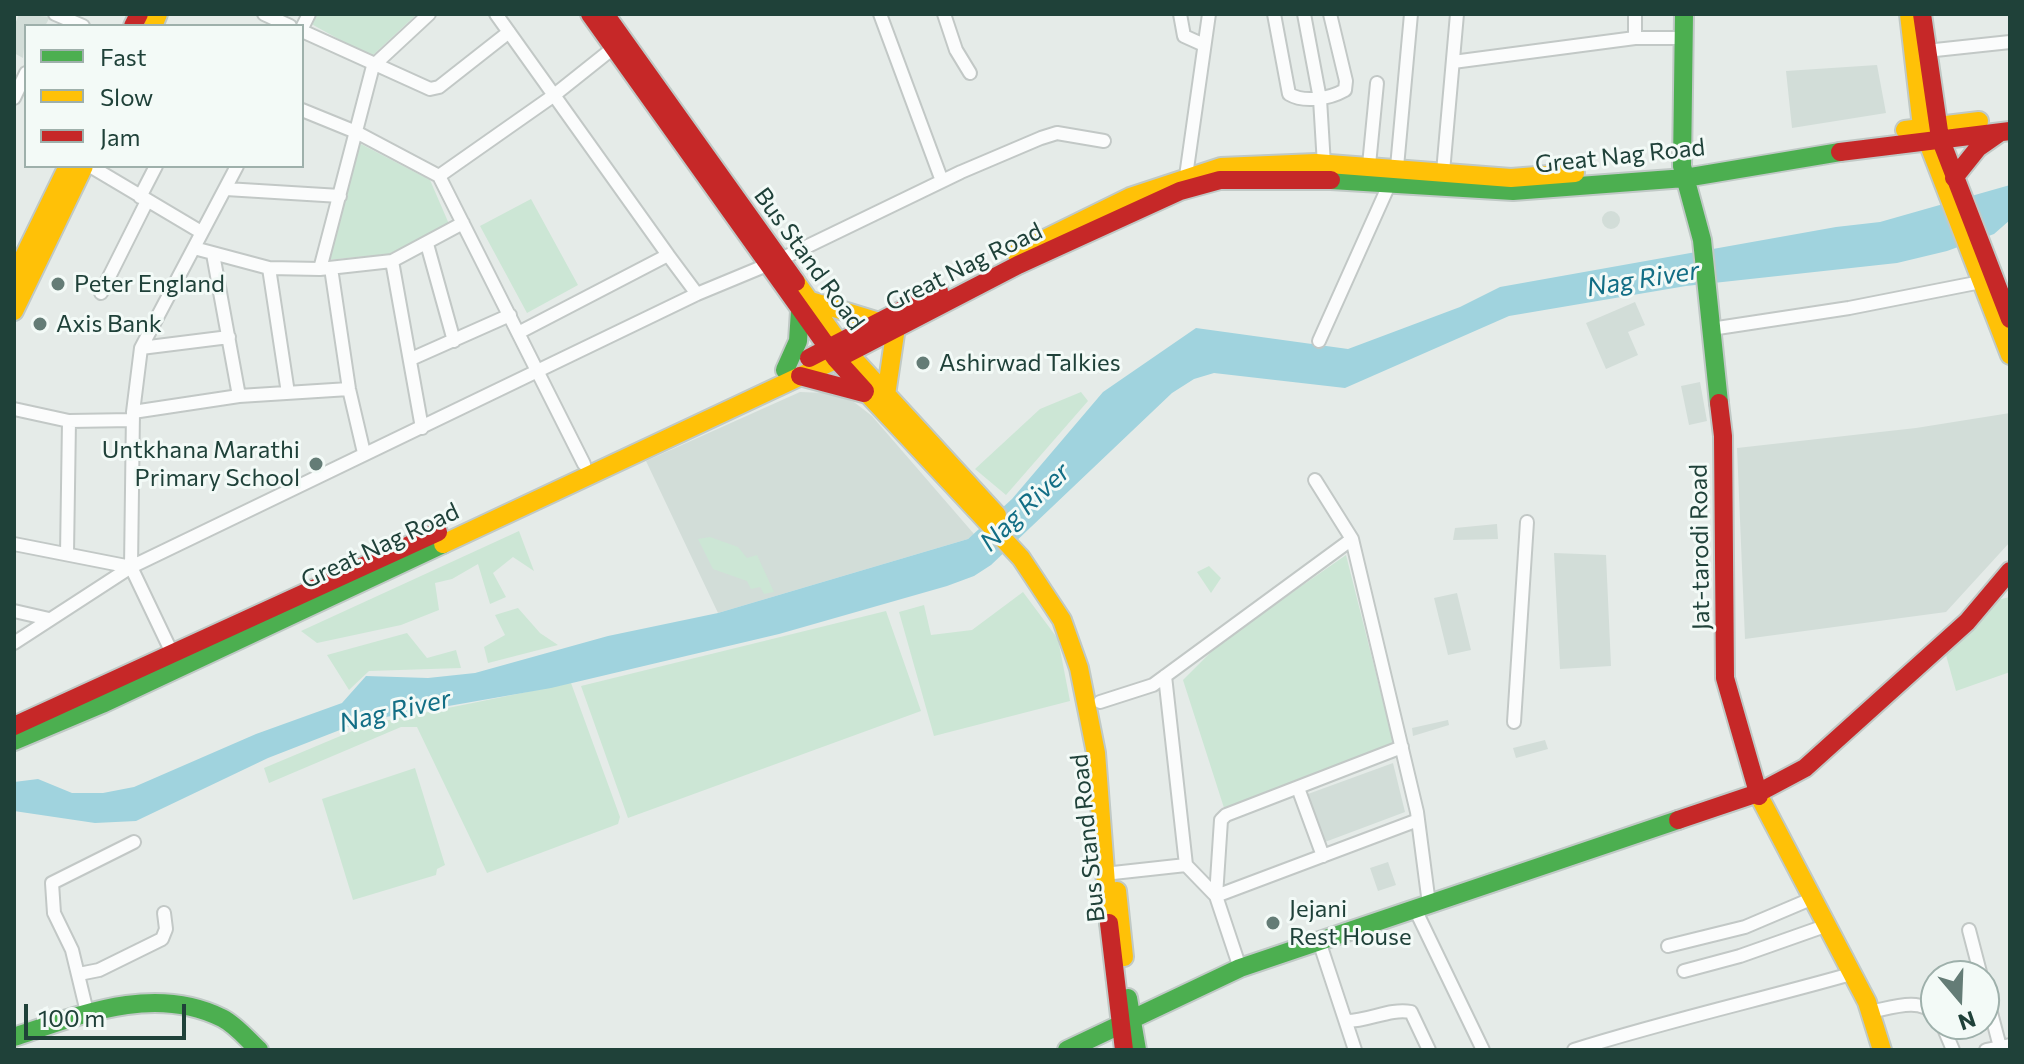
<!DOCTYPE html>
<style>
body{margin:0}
#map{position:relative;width:2024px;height:1064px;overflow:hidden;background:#e5ebe8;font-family:Commissioner,sans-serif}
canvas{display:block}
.frame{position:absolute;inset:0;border:16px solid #1f4139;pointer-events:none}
.legend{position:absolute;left:24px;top:24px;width:280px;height:144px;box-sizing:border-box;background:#f3faf7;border:2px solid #9eb0ab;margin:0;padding:10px 14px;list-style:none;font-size:24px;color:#1f4139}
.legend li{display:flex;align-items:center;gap:16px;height:40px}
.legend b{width:40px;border:2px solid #9eb0ab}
.north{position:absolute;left:1920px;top:960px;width:80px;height:80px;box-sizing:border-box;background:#f3faf7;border:2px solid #9eb0ab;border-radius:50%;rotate:161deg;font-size:22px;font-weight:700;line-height:32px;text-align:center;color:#1f4139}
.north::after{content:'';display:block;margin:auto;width:28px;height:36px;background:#647c76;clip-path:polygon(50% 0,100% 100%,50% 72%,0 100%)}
.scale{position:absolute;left:24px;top:1004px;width:162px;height:36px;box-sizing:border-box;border:4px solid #1f4139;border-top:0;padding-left:10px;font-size:24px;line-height:28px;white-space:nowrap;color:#1f4139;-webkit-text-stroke:6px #f3faf7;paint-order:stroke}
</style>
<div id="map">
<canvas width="2024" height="1064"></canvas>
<div class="frame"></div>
<ul class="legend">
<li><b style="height:10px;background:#4caf50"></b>Fast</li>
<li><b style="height:10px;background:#ffc107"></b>Slow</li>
<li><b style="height:10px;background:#c62828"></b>Jam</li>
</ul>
<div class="north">N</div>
<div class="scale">100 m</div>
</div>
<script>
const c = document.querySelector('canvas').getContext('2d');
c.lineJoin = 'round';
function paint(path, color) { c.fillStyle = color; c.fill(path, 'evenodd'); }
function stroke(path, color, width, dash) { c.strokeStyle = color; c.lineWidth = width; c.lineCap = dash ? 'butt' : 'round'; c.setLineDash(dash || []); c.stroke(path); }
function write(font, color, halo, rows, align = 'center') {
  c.font = font + ' Commissioner,sans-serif'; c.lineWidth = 6; c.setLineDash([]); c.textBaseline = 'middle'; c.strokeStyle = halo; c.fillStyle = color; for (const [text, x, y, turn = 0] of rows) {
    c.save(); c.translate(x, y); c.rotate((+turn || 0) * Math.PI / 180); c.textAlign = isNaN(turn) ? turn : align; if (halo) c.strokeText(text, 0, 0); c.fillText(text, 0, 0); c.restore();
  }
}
const built = new Path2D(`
 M19,14L50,17L45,26H26L23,58L14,53V27Z
 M1877,65L1886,113L1792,128L1786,71Z
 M1602 220a9 9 0 1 1 18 0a9 9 0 1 1-18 0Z
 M1635,302L1645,325L1628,332L1638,355L1606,369L1586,323Z
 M1700,382L1707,421L1689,425L1681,386Z
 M800,392L827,393L854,402L872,416L974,534L968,539L718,613L646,461Z
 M2010,413V542L1946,612L1745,639L1737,448L1916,428Z
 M1497,524L1498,539L1453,540L1455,528Z
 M1554,553L1606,555L1611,666L1560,669Z
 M1457,593L1471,650L1448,655L1434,598Z
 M1448,720L1449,725L1413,736L1412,728Z
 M1545,740L1548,749L1516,758L1513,748Z
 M1393,763L1405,812L1325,842L1308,794Z
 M1388,862L1396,885L1378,891L1370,868Z`);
const green = new Path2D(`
 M309,14H417L371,57L306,21Z
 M359,143L430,180L449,224L389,254L327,260Z
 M531,199L578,285L527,313L480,226Z
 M1081,392L1088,401L1006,495L975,469L1040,409Z
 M519,531L534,571L513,557L493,573L506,597L490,604L478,564L452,579L435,583L439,610L401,625L317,643L301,631Z
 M710,537L738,547L747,558L757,555L774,592L764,594L760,587L751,589L747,581L713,569L698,539Z
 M1346,555L1394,745L1225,811L1183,680L1221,642Z
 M1209,566L1221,578L1211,593L1197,572Z
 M1023,592L1058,639L1070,701L934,736L899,612L924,605L931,635L972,630Z
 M2010,597V672L1956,691L1946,655L1997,600Z
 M518,608L540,633L558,645L488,663L484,647L505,635L495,615Z
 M886,611L921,711L628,818L581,686Z
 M407,633L427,658L456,650L461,668L369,671L349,690L327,655Z
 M571,683L620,817L618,824L487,873L417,727H401L269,783L264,768L369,724Z
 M415,768L445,865L437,869L436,875L353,900L322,799Z`);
const water = new Path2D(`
 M2010,185V220L1994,234L1947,251L1897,263L1686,286L1509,316L1345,388L1214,373L1194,379L1172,393L991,565L974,576L947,586L779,634L551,688L363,721L268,758L136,821L95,823L14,811V782L38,779L72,793H103L134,787L256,734L342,703L366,676L428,678L475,673L608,636L718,613L968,539L1012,499L1103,392L1196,328L1348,349L1460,307L1500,287L1836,227L1880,222Z`);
const street = new Path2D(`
 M55,14L83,26
 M264,14L290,26
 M496,14L668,255
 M880,14L942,181
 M944,14L956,50L970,73
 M1180,14L1184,36L1204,45
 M1274,14L1289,94C1304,103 1329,99 1345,90L1346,81L1330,14
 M1304,14L1320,99L1324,165
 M302,28L309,14
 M302,31L430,89L439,87L509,32
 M1635,38V14
 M1926,51L2010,42
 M1453,62L1635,38H1683
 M14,98L26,73
 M302,110L356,132L439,176L584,464
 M1369,165L1377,83
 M90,166L201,232
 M1443,172L1457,14
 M439,176L553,96L617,45
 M1186,176L1209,14
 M226,189L340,196
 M140,197L156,166
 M427,244L454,341
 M194,248L269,268L320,269L392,261L463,223
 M213,254L239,396
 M392,261L422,428
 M269,268L288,393
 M331,268L349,389L364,453
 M320,269L373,66L429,14
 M101,293L147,201
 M1711,329L1849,308L1986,281
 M518,333L668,255L697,294
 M1319,341L1397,167L1411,14
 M141,348L229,337
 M411,359L510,315
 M14,409L69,421L133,420
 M133,412L239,396L349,389
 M1315,480L1352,539
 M14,544L131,567
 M67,554L69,421
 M14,611L49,619
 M14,643L131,567L697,294L779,260L961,172L1041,138L1057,133L1104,141
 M173,655L131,567L133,412L141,348L237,166
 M1100,702L1153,685L1352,539L1417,812L1429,904
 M1514,722L1527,522
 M1402,747L1226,815L1221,820L1216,896L1418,820
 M1298,788L1323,856
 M1186,865L1216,896L1240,968
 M1104,874L1186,865L1165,676
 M1415,909L1483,1050
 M1969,930L1981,976
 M1319,941L1355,1050
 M1668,946L1745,927L1811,899
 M1684,971L1740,956L1825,926
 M79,974L99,970L162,939L166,929L164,913
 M1984,986L2000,1047
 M87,1012L72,950L54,913L52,883L134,842
 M1870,1012C1891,1008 1921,996 1936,1016
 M1347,1021C1369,1021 1390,1008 1411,1012L1429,1050
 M1942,1024L1953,1050
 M1574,1050C1666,1021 1759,1000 1851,974
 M1986,1050L2010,1045`);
const fast = new Path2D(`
 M1684,14L1682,166L1702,240L1719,403
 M1331,180L1513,191L1685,178L1840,152
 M785,370L798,341L800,311
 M14,741L102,704L443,544
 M1128,998L1137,1050
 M14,1037C80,1015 154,984 222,1018C236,1025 247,1039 259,1050
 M1067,1050L1240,968L1678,820`);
const slow = new Path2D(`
 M1909,14L1922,127L2010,355
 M153,26L158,14
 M1905,130L1979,121
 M1016,253L1130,197L1221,167L1316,163L1511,178L1575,173
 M14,277L68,166
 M796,282L840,344L997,515
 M811,301L876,321
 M14,311L84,166
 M865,391L1021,558L1062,620L1079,668L1096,753L1109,923
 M886,395L896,327
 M443,544L837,359
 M1759,796L1867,1002L1882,1050
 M1117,891L1124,957`);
const jam = new Path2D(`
 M590,14L836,359L865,391
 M605,14L796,282
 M1922,14L1940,138L2010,319
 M133,26L139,14
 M1840,152L2010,131
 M1954,178L1978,148L1998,134
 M809,358L939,291
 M837,359L1018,265L1180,191L1220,180H1331
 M800,376L864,393
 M1719,403L1723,436L1725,678L1759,796
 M14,726L438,532
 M1678,820L1758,793L1805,768L1967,622L2010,571
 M1109,923L1124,1050`);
const markers = [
 [58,284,8,"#647c76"],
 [40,324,8,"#647c76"],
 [923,363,8,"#647c76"],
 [316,464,8,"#647c76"],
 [1273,923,8,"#647c76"]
];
const streetNames = [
 ["Great Nag Road",1620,156,-6],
 ["Bus Stand Road",809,259,54],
 ["Great Nag Road",964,267,-26],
 ["Great Nag Road",380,546,-25],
 ["Jat-tarodi Road",1700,547,-91],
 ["Bus Stand Road",1088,838,-96]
];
const poiNames = [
 ["Peter England",74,284],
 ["Axis Bank",56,324],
 ["Ashirwad Talkies",939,363],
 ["Untkhana Marathi",300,450,"right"],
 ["Primary School",300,478,"right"],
 ["Jejani",1289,909],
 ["Rest House",1289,937]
];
const waterNames = [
 ["Nag River",1643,279,-9],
 ["Nag River",1025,507,-44],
 ["Nag River",395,711,-13]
];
paint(built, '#d2ddd8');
paint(green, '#cce6d5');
paint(water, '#a0d3de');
stroke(street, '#c2c8c6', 16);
stroke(fast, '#c0c9c6', 22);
stroke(slow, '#c0c9c6', 22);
stroke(jam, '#c0c9c6', 22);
stroke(street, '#fbfcfc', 12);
stroke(fast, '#4caf50', 18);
stroke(slow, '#ffc107', 18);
stroke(jam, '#c62828', 18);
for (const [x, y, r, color] of markers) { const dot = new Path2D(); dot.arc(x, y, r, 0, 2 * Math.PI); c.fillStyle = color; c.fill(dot); stroke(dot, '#f3faf7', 3); }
write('24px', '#1f4139', '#f3faf7', streetNames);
write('24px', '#1f4139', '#f3faf7', poiNames, 'left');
write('italic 26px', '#126e85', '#f3faf7', waterNames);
</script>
